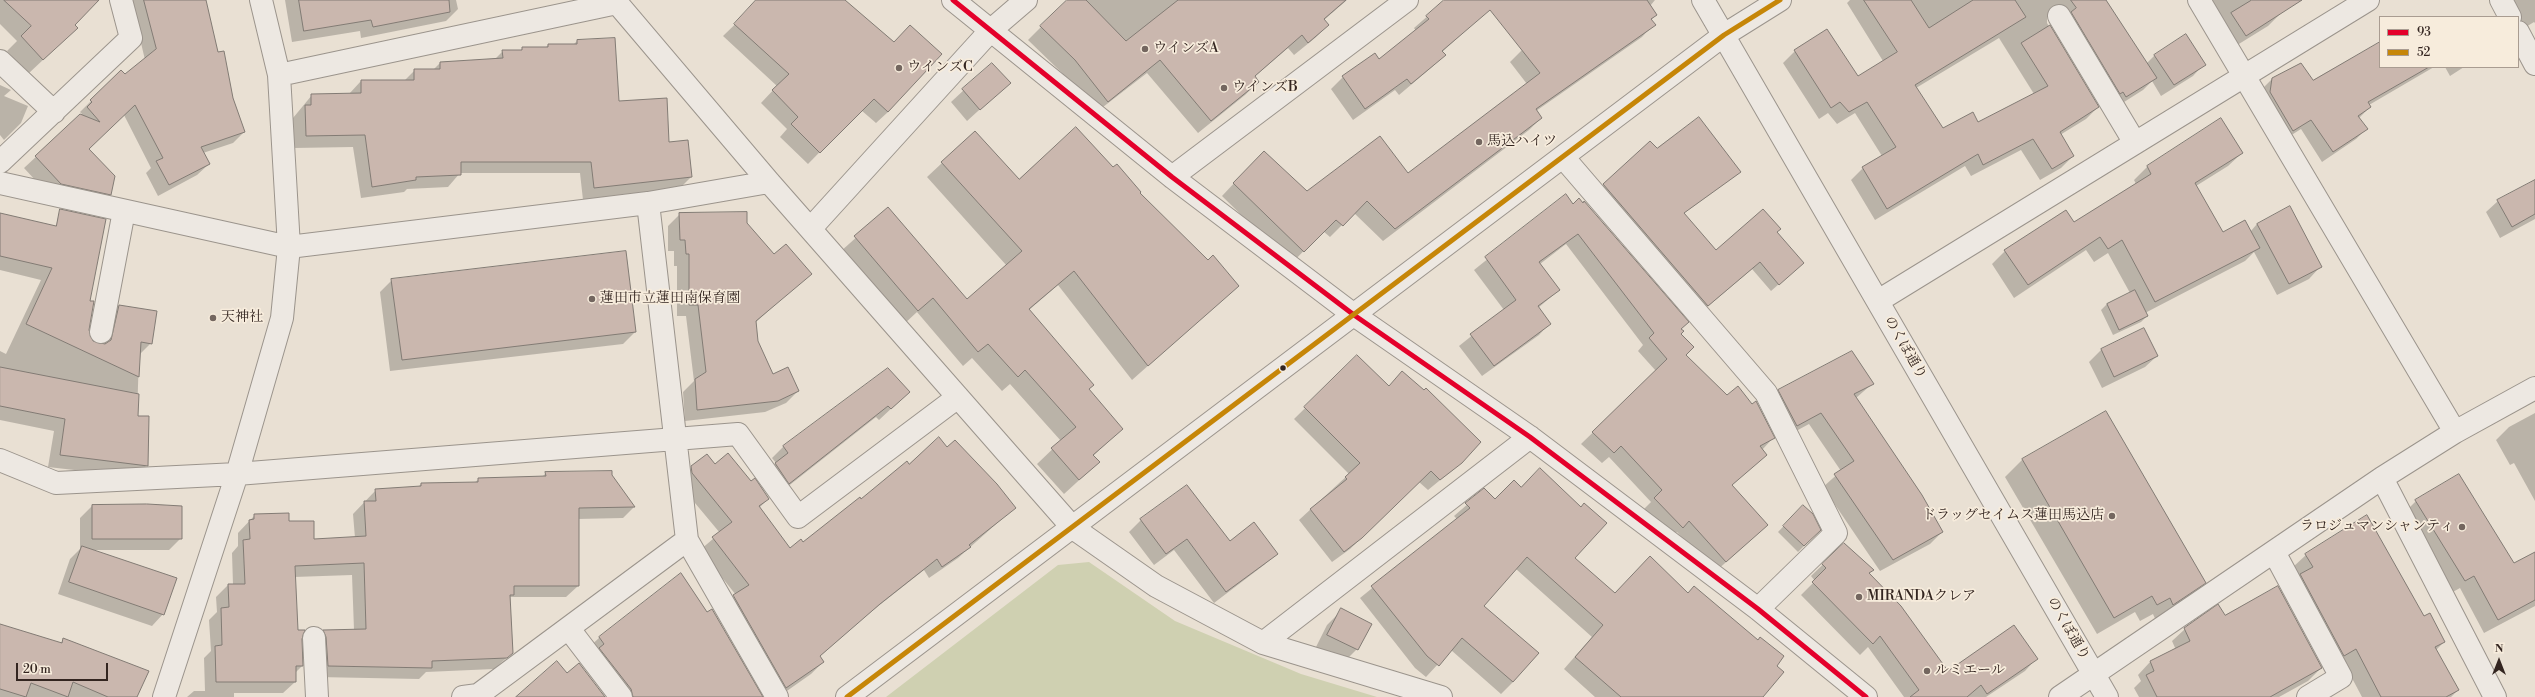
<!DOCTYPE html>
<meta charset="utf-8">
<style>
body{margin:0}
#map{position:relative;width:2535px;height:697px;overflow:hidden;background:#e9e0d3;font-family:"Libre Bodoni",serif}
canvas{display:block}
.legend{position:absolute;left:2379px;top:16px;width:140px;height:52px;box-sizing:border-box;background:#f7ecdc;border:1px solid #a99c91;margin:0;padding:5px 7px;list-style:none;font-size:12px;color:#332520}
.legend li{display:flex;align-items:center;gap:8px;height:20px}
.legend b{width:20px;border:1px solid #a99c91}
.north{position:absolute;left:2479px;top:641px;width:40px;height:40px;-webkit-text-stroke:3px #f7ecdc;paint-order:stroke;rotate:0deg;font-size:11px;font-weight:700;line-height:16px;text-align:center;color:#332520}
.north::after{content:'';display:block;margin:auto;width:14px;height:18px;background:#332520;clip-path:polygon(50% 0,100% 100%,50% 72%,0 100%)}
.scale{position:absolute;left:16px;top:663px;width:92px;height:18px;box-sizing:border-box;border:2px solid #332520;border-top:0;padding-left:5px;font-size:12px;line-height:14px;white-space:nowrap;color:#332520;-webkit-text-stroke:3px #f7ecdc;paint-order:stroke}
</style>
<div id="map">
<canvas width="2535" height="697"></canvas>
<ul class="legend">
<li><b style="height:5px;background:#e4002b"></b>93</li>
<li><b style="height:5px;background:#c68608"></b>52</li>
</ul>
<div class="north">N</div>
<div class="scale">20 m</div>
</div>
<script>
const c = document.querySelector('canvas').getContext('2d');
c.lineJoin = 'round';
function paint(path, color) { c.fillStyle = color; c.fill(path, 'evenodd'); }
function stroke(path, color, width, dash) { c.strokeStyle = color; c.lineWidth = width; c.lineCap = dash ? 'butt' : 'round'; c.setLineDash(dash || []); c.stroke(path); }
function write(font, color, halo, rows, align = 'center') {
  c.font = font + ' "Libre Bodoni","Noto Serif JP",serif'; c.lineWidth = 3.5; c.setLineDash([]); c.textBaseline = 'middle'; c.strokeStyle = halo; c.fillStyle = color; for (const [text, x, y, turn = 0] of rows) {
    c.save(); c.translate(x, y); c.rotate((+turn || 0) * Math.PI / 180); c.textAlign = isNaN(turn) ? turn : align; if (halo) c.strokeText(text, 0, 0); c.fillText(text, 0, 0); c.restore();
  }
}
const green = new Path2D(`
 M1089,562L1175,621L1301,674L1377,697H886L1058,565Z`);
const shadow = new Path2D(`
 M0,0H97L73,25L77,28L28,74L7,51L17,41L0,24Z
 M131,0H205L218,53L244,132L233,143L203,153L209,164L197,175L158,196L146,173L151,168L124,115L88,149L110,194L99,206L49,195L24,168L82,114L80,112L91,101L145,60Z
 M285,0H456L458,9L446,21L361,38L360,31L292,42Z
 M760,0H844L894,42L888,112L876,123L861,110L808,164L780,137L787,129L761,103L777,86L723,36Z
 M1068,0H1347L1324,20L1328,25L1315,38L1294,55L1288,48L1254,77L1258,82L1245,95L1198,133L1147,73L1094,114L1062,73L1028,40Z
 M1446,0H1471L1484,14L1442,52L1444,55L1432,67L1399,95L1395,90L1353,120L1331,89L1343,77L1379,60L1416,31L1414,28Z
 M1492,0H1655L1650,6L1656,15L1651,20L1654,24L1642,37L1536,111L1541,118L1529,130L1383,241L1354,213L1330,237L1323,231L1291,264L1222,196L1252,164L1307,192L1408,175L1527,84L1510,62L1522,50Z
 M1850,0H2105L2146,64L2154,56L2186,36L2204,64L2193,76L2161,96L2152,81L2143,90L2113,109L2053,16L2047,17V23L2098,107L2086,119L2060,135L2073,156L2061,168L2040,180L2021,150L1971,176L1965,166L1875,220L1851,180L1863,168L1882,156L1855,113L1837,124L1828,113L1819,119L1783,63L1795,51L1827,31L1857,78L1883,61L1847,3ZM1999,38L2034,94L1978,123L1942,129L1916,88Z
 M2204,0H2271L2280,14L2268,26L2234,47Z
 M2513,0H2535V23L2534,22L2521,30Z
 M614,39L618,102L691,177L679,189L583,200L580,173H460L448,187L407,189L404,192L361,198L353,147L294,148L293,118L312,95L349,94L361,81H404L415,70H433L441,62L494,60L503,51H520L523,48H545L548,45H573L577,41Z
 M2380,43V67H2434L2369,105L2370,107L2359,118L2366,129L2356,139L2322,162L2301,129L2282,141L2262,89L2272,79L2312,81Z
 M992,64L1009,83L967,121L951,102Z
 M2445,67H2464L2450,76Z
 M0,85L11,90L4,96L28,106L21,123L4,140L0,135Z
 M2220,120L2242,153L2228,166L2196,186L2222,233L2250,232L2257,224L2320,267L2309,279L2277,295L2254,252L2245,261L2145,313L2147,316L2141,322L2113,335L2101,310L2107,304L2130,293L2108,253L2094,262L2086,250L2014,298L1992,264L2005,251L2073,223L2136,184L2134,180L2147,167Z
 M1650,142L1657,150L1740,172L1683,214L1716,251L1776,233L1795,270L1771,291L1752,269L1700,313L1596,192Z
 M942,163L1019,180L1113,168L1208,261L1238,286L1132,380L1058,285L1029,310L1088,390L1122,429L1093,456L1099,462L1064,494L1037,464L1061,441L1010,384L1002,391L972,358L963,366L917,312L903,325L840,252L888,209L967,301L1007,266L927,177Z
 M2535,181V219L2500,238L2486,212L2498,201Z
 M1566,196L1680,329L1679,334L1684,355L1773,438L1762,450L1766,455L1731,486L1755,536L1714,573L1677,532L1671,538L1643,510L1651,502L1609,457L1602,463L1581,444L1656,371L1638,351L1643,345L1566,244L1540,264L1559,290L1538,308L1550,323L1539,335L1482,376L1459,346L1504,310L1474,270Z
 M680,214L746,224L774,255L810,273L755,323L757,341L772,376L798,391L786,403L765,412L685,421L683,392L694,381L686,316H677V266H674V251H668V226Z
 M0,215L89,302L88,330L92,342L101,344L107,318L119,306L151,343L139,355L137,417L147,465L135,477L48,467L54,431L0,420V351L6,354L41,280L0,270Z
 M392,280L635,332L623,344L390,371L380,292Z
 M2144,329L2157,356L2145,367L2102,388L2089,362L2101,350Z
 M1357,357L1461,463L1428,490L1419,482L1350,549L1332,562L1299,520L1349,474L1294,419Z
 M1872,384L1856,398L1942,532L1930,544L1880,571L1823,487L1841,471L1809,424L1785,437L1767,402L1779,391Z
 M909,392L879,420L876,417L777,495L763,476L776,463L772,458L784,446Z
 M2105,412L2205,583L2188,599L2156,621L2153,614L2140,621L2135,612L2097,634L2005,477L2022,460Z
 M2535,413V501L2514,463L2510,465L2496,440L2509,427Z
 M947,449L1014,508L958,558L929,578L924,570L867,615L819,657L823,662L811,674L784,693L722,608L736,595L700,550L720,533L680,485V479L692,467L715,465L751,483L768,499L759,508L790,549L803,543L909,466Z
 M546,473L611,475L634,507L623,518L578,519V586L566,597H510L512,653L494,669L426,672L419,679L317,677L312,642L323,631L354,630L352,575L294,577L297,631L301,638L302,666L295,673V682L283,693H234V697H187L194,691H205L204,658L211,651L209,620L217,612L216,597L228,585H233L232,553L238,546V533L255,515L288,522L313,540L355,538L353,514L376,490L418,487L421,484L474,483L479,479L542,477Z
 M1187,486L1229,542L1276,554L1264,565L1214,603L1174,550L1154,565L1129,532L1141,520Z
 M1484,490L1574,558L1615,594H1687L1694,587L1776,666L1762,697H1595L1564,669L1592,637L1516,569L1483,606L1513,682L1501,694L1451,650L1426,677L1415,668L1360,598L1457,519L1454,516Z
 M2416,501L2513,564L2535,553V606L2484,633L2460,588L2451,593L2403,514Z
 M92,506L181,538L169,550H93L163,614L152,626L58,594L70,559L80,549V518Z
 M1803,506L1820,530L1798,552L1778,532Z
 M1844,544L1872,570L1869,574L1948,672L2036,659L2025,671L1986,697H1904L1868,647L1860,655L1801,595L1815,581L1811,576Z
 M2306,555L2424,617L2444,642L2436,650L2458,690L2451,697H2362L2293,567Z
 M681,575L761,697H614L587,649L599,638Z
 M1339,613L1357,649L1345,661L1316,647L1327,625Z
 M2224,617L2321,668L2308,681L2279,697H2139L2134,688L2141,681L2138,675L2150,662L2176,650L2172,641L2185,629Z
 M0,625L59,644L64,640L136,697H0Z`);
const building = new Path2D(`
 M4,0H99L75,25L78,28L43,60L21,36L31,26Z
 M144,0H206L218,52L224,51L233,98L245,132L201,147L210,164L169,185L156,161L163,158L135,105L89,149L115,176L111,195L61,184L35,156L80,114L100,122L87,107L92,102L90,100L121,70L125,74L156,49Z
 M299,0H449L450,12L373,27L371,20L304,31Z
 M756,0H845L894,42L910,25L942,54L888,112L874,99L820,153L791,124L798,117L772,90L789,74L734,24Z
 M1067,0H1086L1126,41L1178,0H1346L1324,19L1329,25L1308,43L1302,35L1255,76L1259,82L1211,121L1160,60L1108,102L1075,60L1040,26Z
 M1444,0H1647L1657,15L1651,19L1656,25L1536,109L1542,118L1395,229L1367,201L1343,226L1336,220L1304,252L1233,183L1264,151L1307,191L1380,136L1408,173L1540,73L1490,10L1442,51L1446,55L1411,84L1407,79L1365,109L1342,76L1375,53L1379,59L1429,19L1426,16Z
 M1864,0H1911L1929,28L1973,0H2015L2026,17L1915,85L1943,128L1973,112L1978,122L2048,86L2021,43L2050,25L2099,107L2060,132L2074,156L2052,169L2033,139L1983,165L1978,154L1887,209L1862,167L1896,147L1867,102L1849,112L1840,102L1831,108L1794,50L1827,29L1858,76L1897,52Z
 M2071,0H2106L2157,78L2126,97L2123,92L2120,94L2071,12L2076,8Z
 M2252,0H2302L2246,36L2231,13Z
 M2186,34L2206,65L2174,85L2154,55Z
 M615,38L619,101L667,98L669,142L688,140L692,177L594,188L591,162H461V175L416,177V180L372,187L365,135L306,136L305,105H311V94L361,93V80H414V69H440V62L503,58L502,50H522V47H548V44H577V40Z
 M2380,42V67H2429L2368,102L2371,107L2358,116L2368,129L2333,152L2311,120L2293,131L2270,92L2272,78L2301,63L2313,80Z
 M992,63L1011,83L980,110L962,89Z
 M1699,117L1741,172L1684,213L1716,250L1763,209L1781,229L1777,232L1804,263L1779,285L1760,262L1708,306L1603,184L1650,141L1657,148Z
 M2221,118L2243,153L2195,183L2223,232L2245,220L2260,248L2155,302L2122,240L2108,249L2100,237L2028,285L2004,250L2066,210L2074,222L2151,174L2147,166Z
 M1076,127L1113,167L1117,164L1141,192L1140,193L1208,260L1213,255L1239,286L1148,366L1074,271L1029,309L1094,385L1089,389L1123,429L1093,455L1100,462L1079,480L1051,448L1076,427L1025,370L1018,377L988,344L978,352L933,298L918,311L854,236L888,207L967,299L1022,251L941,162L975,131L1019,179Z
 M2535,180V214L2512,227L2497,200Z
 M1566,194L1573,204L1579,198L1583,203L1584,201L1689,322L1681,329L1684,331L1681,334L1694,347L1686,355L1727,395L1738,386L1752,404L1756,401L1775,438L1760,446L1767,455L1732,485L1768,525L1726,562L1689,521L1683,528L1654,498L1662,490L1621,446L1614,453L1592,432L1667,359L1649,338L1654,333L1578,234L1539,262L1560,290L1538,306L1551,324L1494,366L1470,334L1516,300L1485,257Z
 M2290,206L2322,267L2289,284L2257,224Z
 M60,209L106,219L90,301H94L89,330L93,341L105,344L111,340L119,305L157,311L152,344L141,342L139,377L26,324L52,268L0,256V213L56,226Z
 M747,212V223L774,254L786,244L812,274L756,321L758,341L773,374L788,367L799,391L778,401L697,410L695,379L706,372L698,305H689V254H686L685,240H680L679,213Z
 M626,251L636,332L402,360L391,279Z
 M2135,290L2148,316L2119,330L2107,304Z
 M2144,328L2158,356L2114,377L2101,349Z
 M1852,351L1874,384L1854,394L1922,495L1943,532L1893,560L1834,474L1854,461L1821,413L1797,426L1778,390Z
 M1357,355L1389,386L1402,371L1424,390L1426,388L1481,442L1462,463L1440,480L1431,471L1362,538L1344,552L1310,509L1347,479L1345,477L1360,463L1304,407Z
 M0,367L139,394L138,416H149L148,466L60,455L65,419L0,406Z
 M888,368L910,392L891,409L888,406L789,484L775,463L788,453L783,446Z
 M2106,411L2206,583L2173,605L2170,598L2157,605L2152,596L2114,618L2022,459Z
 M939,437L947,447L955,440L997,484L1016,508L969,545L971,547L942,567L937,559L880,604L820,656L824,662L786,688L733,595L749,585L712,537L732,522L692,473L691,466L707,454L715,464L728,453L751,481L755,478L769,499L759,506L790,548L801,539L803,542L860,497L861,499L907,461L909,464Z
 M1540,468L1581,507L1584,503L1607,523L1575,558L1615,593L1650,556L1688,593L1694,586L1758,640L1760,637L1784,656L1777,666L1784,672L1763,697H1621L1575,657L1603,625L1527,557L1484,606L1539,653L1513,682L1462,638L1439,666L1427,656L1371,586L1470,508L1465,503L1484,488L1495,499L1514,480L1521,487Z
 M612,471V475L635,507L579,508V586H514V595H510L513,653L507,658L432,661V668L328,666L326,637L323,630L366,629L364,563L295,566L298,630H305L302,639L303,666H296V682H216L215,646L222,645L221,608L229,607L228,584H245L243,540L250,539L249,520L254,519V514L289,513V521H314V539L366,536L364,501H376L375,489L421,486V483L478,482V478L546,476L545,472Z
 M2459,474L2514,563L2535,552V600L2498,620L2474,576L2465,581L2415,500Z
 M1187,485L1230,541L1254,522L1278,554L1226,592L1187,539L1166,554L1140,519Z
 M147,504L182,506V539H92V505Z
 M1803,505L1813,514L1821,530L1804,546L1783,526Z
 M2367,515L2424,616L2430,613L2445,642L2435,647L2459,690L2446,697H2381L2356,649L2344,656L2300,574L2313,567L2305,554Z
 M1844,543L1874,570L1869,573L1901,606L1948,671L2014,625L2038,659L1987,694L1981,685L1967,697H1910L1919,690L1880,636L1873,644L1812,582L1826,568L1822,564Z
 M82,546L177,578L164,615L69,582Z
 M681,573L707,612L712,609L763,697H633L631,689L599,648L604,644L599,637Z
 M2278,586L2322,668L2270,697H2157L2146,675L2154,671L2150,661L2190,641L2184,628L2218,604L2225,615Z
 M1341,608L1372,624L1358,650L1327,635Z
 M0,624L62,643L63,638L149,671L137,697H108L73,682L68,697L31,683L26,697L0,689Z
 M557,661L567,673L579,663L605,697H516Z`);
const minor = new Path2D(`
 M953,0L1172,177L1354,315L1530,437L1758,609L1866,697
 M1703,0L2107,697
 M2199,0L2455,432
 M2501,0L2510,17
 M2059,16L2135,143
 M2518,32L2535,64
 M0,61L54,112
 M279,75L617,3L769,182L1073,528L1156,586L1263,643L1441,697
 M1563,157L1766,393L1836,533L1758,609
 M0,162L131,38L121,0
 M1172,177L1407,0
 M0,183L289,247L648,203L769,182
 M648,203L687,540L777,697
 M811,228L991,30L1026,0
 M1878,301L2368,0
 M101,332L124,211
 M0,460L56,483L237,474L738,434L798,517L958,397
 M2382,478L2495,697
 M2274,552L2341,677L2308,697
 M569,629L621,697
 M314,638L317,697
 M1263,643L1530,437
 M164,697L237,474L282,318L289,247L279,75L261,0
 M463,697L478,695L687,540
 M847,697L1724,35L1780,0
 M2060,697L2382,478L2455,432L2535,388`);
const bus1 = new Path2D(`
 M953,0L1172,177L1354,315L1530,437L1758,609L1866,697`);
const bus2 = new Path2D(`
 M847,697L1724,35L1780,0`);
const markers = [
 [1145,49,4,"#73665f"],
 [899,68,4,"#73665f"],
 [1224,88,4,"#73665f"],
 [1479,142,4,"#73665f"],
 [592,299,4,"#73665f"],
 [213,318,4,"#73665f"],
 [1283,368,3.5,"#332520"],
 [2112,516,4,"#73665f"],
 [2462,527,4,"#73665f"],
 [1859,597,4,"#73665f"],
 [1927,671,4,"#73665f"]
];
const poiNames = [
 ["ウインズA",1153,49],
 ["ウインズC",907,68],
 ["ウインズB",1232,88],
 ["馬込ハイツ",1487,142],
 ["蓮田市立蓮田南保育園",600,299],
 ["天神社",221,318],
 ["ドラッグセイムス蓮田馬込店",2104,516,"right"],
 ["ラロジュマンシャンティ",2454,527,"right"],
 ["MIRANDAクレア",1867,597],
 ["ルミエール",1935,671]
];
const streetNames = [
 ["のくぼ通り",1905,348,60],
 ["のくぼ通り",2068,629,60]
];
paint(green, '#cfd0b1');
paint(shadow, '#0003');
paint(building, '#cab7ae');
stroke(building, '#827b74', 1);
stroke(minor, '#9b948c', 24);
stroke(minor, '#ede8e2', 22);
stroke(bus1, '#e4002b', 5);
stroke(bus2, '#c68608', 5);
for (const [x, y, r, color] of markers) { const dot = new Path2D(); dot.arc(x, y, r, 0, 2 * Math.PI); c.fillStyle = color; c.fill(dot); stroke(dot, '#f7ecdc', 1.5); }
write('14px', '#332520', '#f7ecdc', poiNames, 'left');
write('14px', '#332520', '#f7ecdc', streetNames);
</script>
